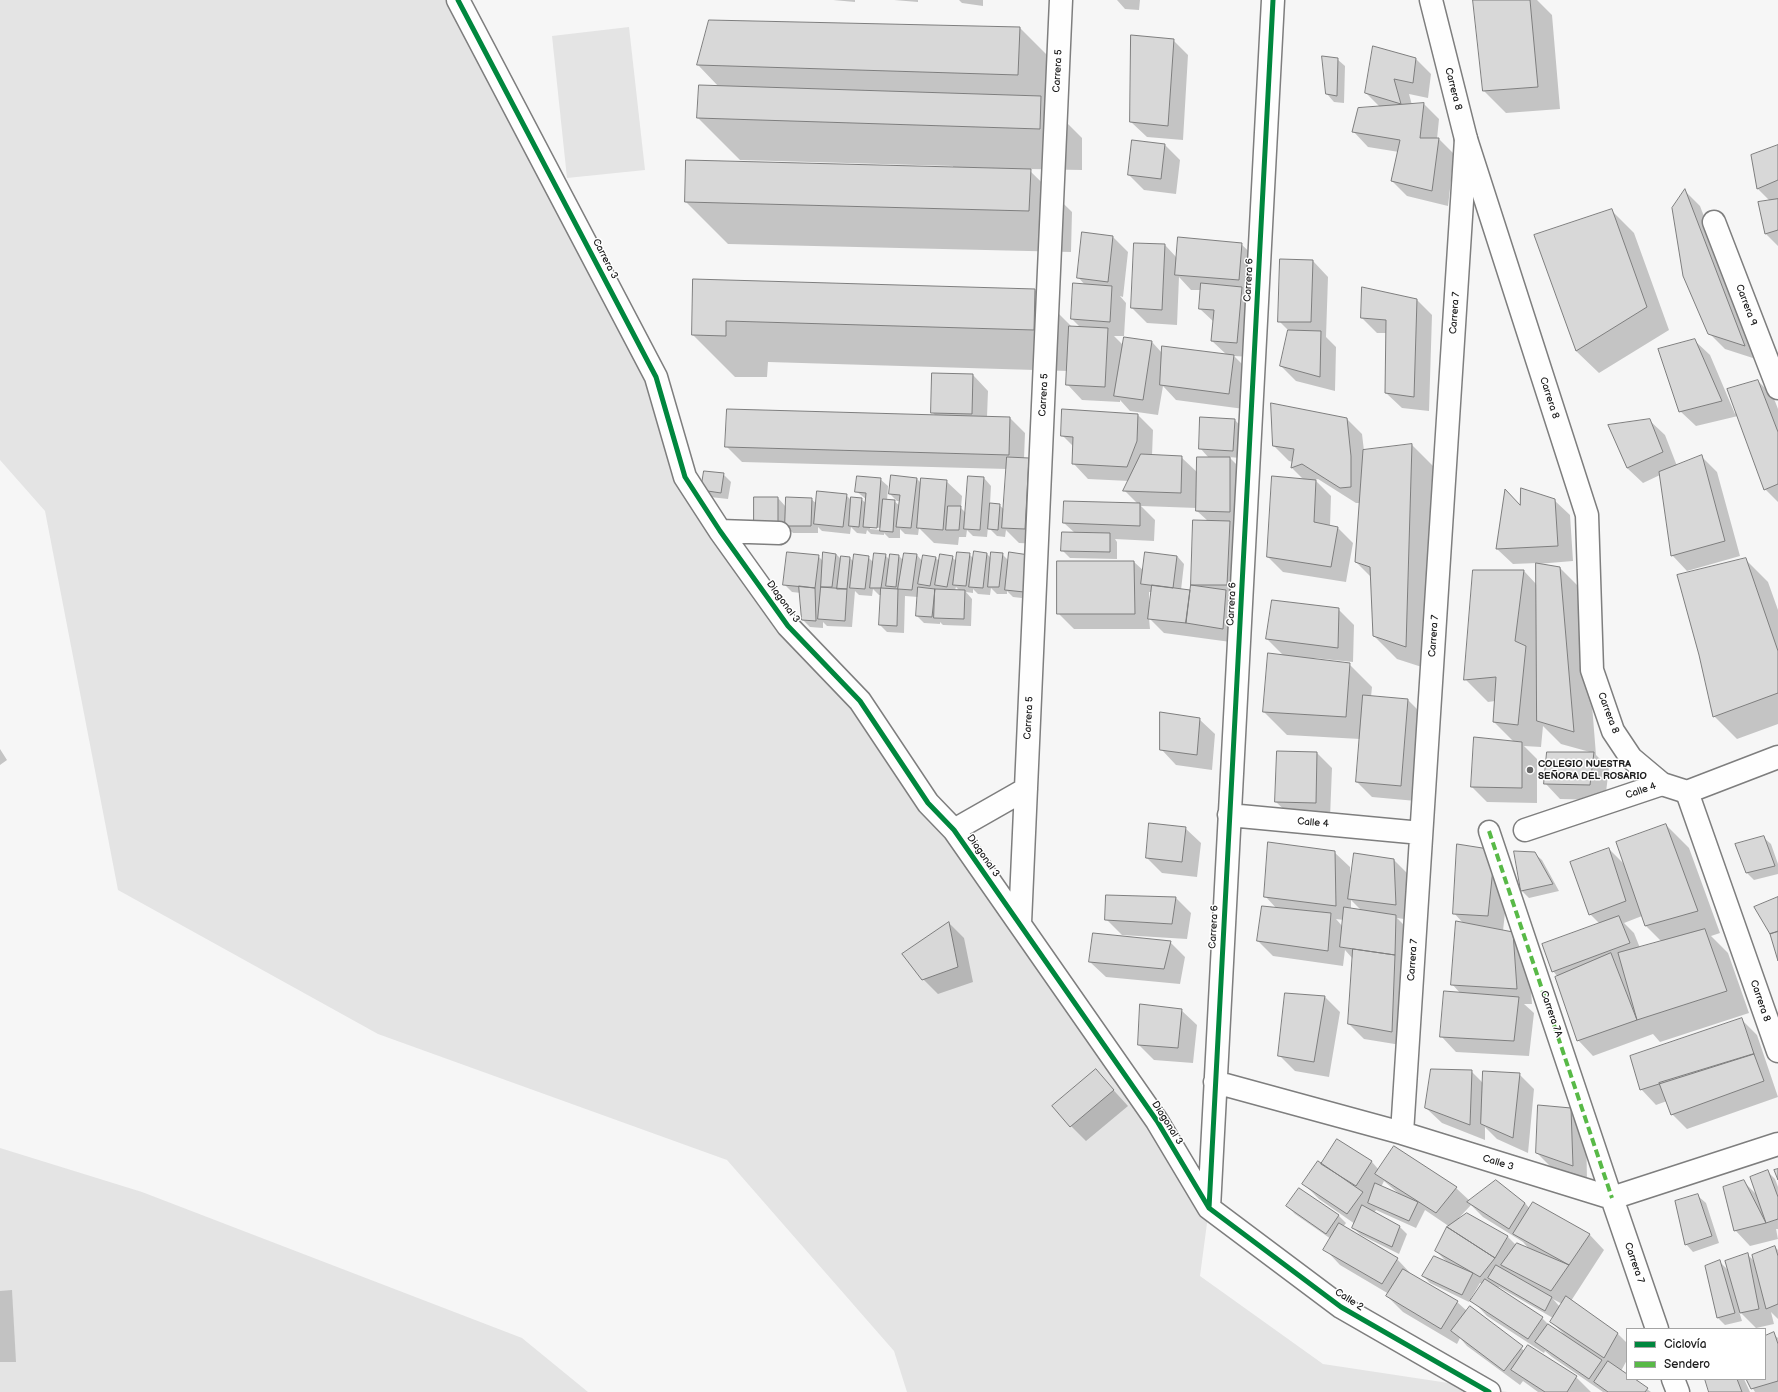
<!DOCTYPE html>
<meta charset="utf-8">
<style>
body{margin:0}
#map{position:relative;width:1778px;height:1392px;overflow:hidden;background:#f6f6f6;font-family:"Balsamiq Sans",sans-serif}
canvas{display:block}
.legend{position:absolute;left:1626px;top:1328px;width:140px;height:52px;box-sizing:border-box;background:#fff;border:1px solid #a4a4a4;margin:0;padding:5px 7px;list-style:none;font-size:12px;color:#1c1c1c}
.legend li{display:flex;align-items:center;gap:8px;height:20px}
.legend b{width:20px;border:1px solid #a4a4a4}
</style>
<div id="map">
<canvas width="1778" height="1392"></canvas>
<ul class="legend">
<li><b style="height:5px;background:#00873e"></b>Ciclovía</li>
<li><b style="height:5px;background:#58b947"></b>Sendero</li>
</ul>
</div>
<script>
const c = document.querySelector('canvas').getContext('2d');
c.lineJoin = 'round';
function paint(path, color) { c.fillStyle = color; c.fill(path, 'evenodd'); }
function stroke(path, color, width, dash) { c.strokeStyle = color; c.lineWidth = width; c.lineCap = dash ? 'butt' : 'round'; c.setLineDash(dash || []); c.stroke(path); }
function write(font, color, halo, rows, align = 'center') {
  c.font = font + ' "Balsamiq Sans",sans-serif'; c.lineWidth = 3; c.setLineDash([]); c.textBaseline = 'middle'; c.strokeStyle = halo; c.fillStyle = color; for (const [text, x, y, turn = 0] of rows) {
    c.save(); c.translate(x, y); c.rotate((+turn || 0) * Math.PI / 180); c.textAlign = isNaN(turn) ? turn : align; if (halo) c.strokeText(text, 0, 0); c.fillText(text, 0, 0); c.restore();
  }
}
const green = new Path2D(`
 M0,0H469L656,377L685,477L720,531L801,621L860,701L1209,1208L1200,1276L1323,1364L1508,1392H907L894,1351L727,1160L378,1034L118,890L45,511L0,460Z
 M629,27L645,170L567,178L552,36Z
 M0,1148L142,1192L522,1338L588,1392H0Z`);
const water = new Path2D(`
 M12,1290L16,1362H0V1291Z`);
const shadow = new Path2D(`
 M833,0H855V2Z
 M894,0H918V2Z
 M959,0H983V6L962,3Z
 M1117,0H1140L1139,10L1125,9Z
 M1474,0H1537L1552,15L1560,109L1506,113L1484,91Z
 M709,21L1020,28L1050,58L1047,103L1082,138V170L1028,169L1072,212L1071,252L728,244L686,202L953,168V166L740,160L698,118L719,87L698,65Z
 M1173,40L1188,55L1183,140L1147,137L1131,122Z
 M1337,59L1345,66L1344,103L1334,102L1327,94Z
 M1416,59L1431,74L1428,98L1409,94L1412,105L1424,104L1439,119L1437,139H1439L1454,154L1448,206L1407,196L1392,181L1399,152L1368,147L1353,131L1380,107L1366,93Z
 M1165,145L1180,160L1176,194L1144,190L1129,175Z
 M1778,146V246L1765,233L1770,201L1758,189L1753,155Z
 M1685,191L1700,206L1759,360L1725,349L1709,333Z
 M1611,210L1634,233L1669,330L1599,373L1576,351Z
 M1113,237L1128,252L1123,297L1120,296L1126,303L1124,336H1114L1123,345L1152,342L1162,353L1227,355L1212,341L1214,322L1200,309L1201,290H1191L1179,277L1177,325L1147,323L1132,308L1165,245L1177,258L1241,244L1257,259L1252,357L1234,356L1249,371L1244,409L1176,400L1163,386L1158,415L1130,411L1120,400V402L1082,400L1067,384L1068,371L768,362L767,377H735L693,335L694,280L1035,290L1072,327L1081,328L1072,319L1085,285L1078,277Z
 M1313,261L1328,277L1326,337L1336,347L1335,391L1296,381L1281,366L1289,331L1279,321Z
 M1416,299L1432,315L1429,411L1402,408L1386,393L1387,333H1377L1362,318Z
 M1694,340L1710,355L1735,414L1758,381L1773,396L1778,409V502L1765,489L1738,416L1696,426L1680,411Z
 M973,375L988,391L987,417L1010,418L1025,433L1024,459H1029L1044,475L1040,544L1019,543L1006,530L1005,537L997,536L988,527L987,537L973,536L967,530L966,537H959L958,545L934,543L919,528L918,535L905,534L900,529V538H889L884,533V535L871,534L867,530L866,534L857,533L851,527L850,534L822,531L818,527V533H793L785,525L762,533L778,498L786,507L811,499L817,504L846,495L852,501L861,499L866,503V499L856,491L880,479L888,486L887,501H894L900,506V501H897L890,494L917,479L921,483L946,481L962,496L961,508L966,513L984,478L991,486L990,504L999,505L1005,510L1007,469L742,462L726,446L936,416L932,412ZM870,527L882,528V530L870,529Z
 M1063,410L1138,415L1153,430L1152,456L1181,457L1198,473L1209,458L1200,448L1235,420L1242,428L1240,458L1229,457L1245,473V526H1233L1245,538L1238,643L1164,633L1149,618L1150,629H1074L1058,613L1134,562L1144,571L1177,556L1184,564L1181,590L1190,591L1192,586L1194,521H1208L1197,511V508L1141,506L1155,520L1154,541L1115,539L1117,542V559L1070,558L1062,550L1075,533L1064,523L1138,504L1124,490L1129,481L1088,479L1073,463L1074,447L1062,435ZM1149,592H1152L1151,605H1149Z
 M1347,419L1362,434L1364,451L1412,445L1435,468L1428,669L1397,659L1374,636L1372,578L1356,562L1360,503H1356L1318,479L1315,480L1331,496L1330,526L1338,528L1353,543L1346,582L1283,572L1268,557L1304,480L1292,468L1293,462L1289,461L1274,446Z
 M1649,420L1665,435L1677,466L1702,457L1717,472L1740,556L1687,571L1672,555L1660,475L1643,483L1627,468L1609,426Z
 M723,474L731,482L728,499L710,497L702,490Z
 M1554,500L1570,515L1573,561L1537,564L1560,568L1583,591L1596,755L1609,768L1605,800L1560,799L1545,783L1590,752L1561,744L1543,726L1541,747L1524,746L1537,759V803L1487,802L1472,787L1514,742L1494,722L1495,701L1488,702L1465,679L1524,571L1537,585V563L1513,564L1497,549L1521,507Z
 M836,554L842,560L850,558L854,562L868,557L874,563L885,555L890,560L899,556L904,561L917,555L923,562L936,558L940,562L952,557L956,561L969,554L974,559L987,554L992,559L1002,554L1009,561L1031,599L1013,597L1007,591V594H997L991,588L990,595L978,594L973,589V593L966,592L972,599L971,626L943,625L940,622V624L924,623L917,616L918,597L905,596L904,633L887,632L880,625L881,595H879L873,589L872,596L859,595L855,591L852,627L827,626L823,622V628L810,627L803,620L801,593L792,592L784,584L818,556L824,562ZM956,587L960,591L955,590Z
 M1745,559L1768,582L1778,610V724L1737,739L1714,716Z
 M1338,609L1354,625L1353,662L1314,658L1313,660L1349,664L1372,687L1371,697L1408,700L1423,715L1416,801L1372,797L1357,782L1360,739L1287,735L1264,712L1284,656L1267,639Z
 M1199,719L1215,734L1212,770L1176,765L1161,749Z
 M0,749L7,760L0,765Z
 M1317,753L1332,768L1330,818L1292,817L1276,802Z
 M1666,825L1689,848L1720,933L1711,936L1728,953L1749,1013L1660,1042L1653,1034L1593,1056L1578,1040L1558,977L1553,971L1600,924L1590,914L1609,849L1625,865ZM1642,916L1645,925L1662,942L1640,948L1634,933L1624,923Z
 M1185,828L1201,843L1197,877L1162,873L1147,858Z
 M1763,837L1771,844L1778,864V874L1754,880L1747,873Z
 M1458,845L1510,866L1503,931L1513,932L1528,948L1532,1004H1524L1534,1013L1529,1056L1456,1052L1441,1036L1461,994L1452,984L1463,923L1454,913Z
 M1334,852L1350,867V881L1394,860L1409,875L1411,920L1397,918L1410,931L1407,1046L1364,1039L1349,1024L1353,959L1345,950L1343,966L1273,956L1258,941L1277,909L1265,896ZM1351,900L1362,911L1351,909ZM1336,919L1344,920L1343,927Z
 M1515,852L1534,853L1542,860L1559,891L1529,898L1522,891Z
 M1107,896L1176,898L1191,913L1187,939L1122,935L1106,919Z
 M949,923L964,938L973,982L938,994L923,979Z
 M1170,942L1185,957L1180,984L1106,977L1090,962Z
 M1286,994L1325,997L1340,1012L1329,1077L1295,1071L1279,1055Z
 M1181,1010L1197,1025L1193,1063L1154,1060L1139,1045Z
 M1742,1020L1757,1035L1778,1097L1687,1129L1672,1114L1667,1101L1656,1105L1641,1089Z
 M1096,1071L1128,1106L1086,1141L1071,1126Z
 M1471,1071L1484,1084L1519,1074L1534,1089L1528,1153L1497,1139L1485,1127V1140L1442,1123L1426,1108Z
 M1570,1109L1586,1125L1587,1181L1552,1168L1537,1153Z
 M1337,1140L1372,1162L1379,1170L1394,1147L1456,1188L1470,1201L1525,1203L1530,1209L1589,1234L1604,1250L1571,1301L1618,1334L1627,1343V1360L1621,1371L1627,1375V1379H1633L1651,1392H1603L1552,1357L1545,1351L1544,1353L1487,1316L1471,1299L1469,1302L1430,1283L1423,1276L1449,1264L1436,1251L1450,1227L1425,1210L1416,1228L1376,1210L1374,1213L1400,1227L1407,1234L1399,1254L1361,1235L1353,1228L1355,1224L1319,1199L1304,1184L1321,1165ZM1384,1181L1398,1193L1397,1194L1381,1187ZM1471,1205L1483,1217L1523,1242L1530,1250L1517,1246L1508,1237L1467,1214L1457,1220ZM1480,1283L1483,1284L1473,1299L1471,1298ZM1499,1287L1553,1318L1551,1322L1564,1334L1551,1327L1542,1318L1498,1289ZM1553,1299L1562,1304L1560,1307Z
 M1767,1171L1775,1179L1778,1187V1229H1776L1778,1239L1750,1246L1735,1230L1744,1182L1757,1195Z
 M1299,1189L1339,1216L1346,1223L1343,1227L1397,1259L1412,1275L1457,1302L1467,1311L1525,1351L1576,1377L1591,1392H1538L1523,1381L1520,1385L1467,1346L1460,1338L1457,1344L1403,1312L1387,1296L1389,1294L1340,1265L1325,1249L1331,1239L1295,1214L1287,1206Z
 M1698,1196L1706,1203L1719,1243L1693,1252L1686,1244Z
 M1775,1247L1778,1250V1319L1771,1312L1774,1324L1756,1328L1739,1311L1742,1321L1725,1325L1718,1318L1706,1266L1719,1261L1729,1271L1747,1254L1755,1262Z
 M1773,1334L1778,1338V1392H1755L1747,1379H1765V1337Z
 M1706,1379H1744L1750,1392H1710Z`);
const building = new Path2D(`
 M1473,0H1530L1538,87L1483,91Z
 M709,20L1020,27L1018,75L697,65Z
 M1131,35L1174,39L1168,126L1130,122Z
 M1373,46L1416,58L1413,83L1394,79L1401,104L1365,93Z
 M1322,56L1338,58L1337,96L1326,94Z
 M699,85L1041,96L1040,129L697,118Z
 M1424,103L1420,138H1439L1432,191L1391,181L1400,140L1352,132L1358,108Z
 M1132,140L1165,144L1161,179L1128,175Z
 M1778,145V180L1757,189L1751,155Z
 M686,160L1031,169L1029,211L685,202Z
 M1685,189L1745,346L1708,334L1683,276L1672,208Z
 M1778,199V230L1765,234L1758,202Z
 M1612,209L1647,307L1576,351L1534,235Z
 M1082,232L1113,236L1108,282L1077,278Z
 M1178,237L1242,243L1239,280L1175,275Z
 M1134,243L1165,244L1162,310L1131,308Z
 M1280,259L1313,260L1311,322H1278Z
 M693,279L1035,289L1034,330L726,321V336L692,335Z
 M1073,283L1112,286L1110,322L1071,319Z
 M1201,283L1242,287L1237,343L1211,341L1214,310L1199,309Z
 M1362,287L1417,299L1414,397L1385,393L1386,320L1361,318Z
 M1069,326L1108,328L1105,387L1066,385Z
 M1288,330L1321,331L1320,377L1280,366Z
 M1124,337L1152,341L1143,400L1114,396Z
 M1695,339L1722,401L1679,412L1658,349Z
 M1162,346L1234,355L1229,394L1160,385Z
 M932,373L973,374L972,414L931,413Z
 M1758,380L1778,432V484L1764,490L1727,389Z
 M1271,403L1347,418L1351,456V487L1340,488L1302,464L1291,468L1294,449L1273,446Z
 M727,409L1010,417L1009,455L725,447Z
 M1062,409L1138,414L1137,441L1127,467L1072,464L1073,437L1061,436Z
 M1200,417L1235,419L1233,451L1199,449Z
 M1650,419L1663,452L1627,468L1608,425Z
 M1412,444L1406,647L1373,636L1370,567L1355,562L1363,450Z
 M1141,454L1182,456L1181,493L1123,491Z
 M1702,455L1725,541L1671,556L1659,472Z
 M1007,457L1029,458L1025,529L1002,528Z
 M1197,457H1230V512L1196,511Z
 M704,471L724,473L721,493L701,490Z
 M891,475L917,478L911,528L896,527L900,495L889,494Z
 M857,476L881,478L877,528L863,527L866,493L855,492Z
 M968,476L984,477L980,530L964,529Z
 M1272,476L1316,480L1314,522L1338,527L1331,567L1267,557Z
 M921,478L947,480L943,530L917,528Z
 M1521,488L1555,499L1558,546L1496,549L1505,489L1520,505Z
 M817,491L847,494L843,527L814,524Z
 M754,497H778V526H754Z
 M786,497L812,498L811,526H785Z
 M851,497L862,498L859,527L849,526Z
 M883,499L895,500L893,532L880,531Z
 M1064,501L1140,503V526L1063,523Z
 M990,503L1000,504L998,530L988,529Z
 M948,506H961L959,530H946Z
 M1193,520L1230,521L1227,585H1191Z
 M1062,532L1110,533V552L1061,551Z
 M974,551L987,553L983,588L969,587Z
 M787,552L819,555L815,588L783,585Z
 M823,552L836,554L832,587H821Z
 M957,552L970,553L966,586L953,585Z
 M991,552L1003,553L999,587H988Z
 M1009,552L1029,555L1024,592L1005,590Z
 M1145,552L1177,556L1173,588L1141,584Z
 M874,553L886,554L881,588H870Z
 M904,553L917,554L912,590L898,589Z
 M854,554L869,556L865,589L850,588Z
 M890,554L899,555L896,587L886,586Z
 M940,554L953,556L947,587L935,585Z
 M923,555L936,557L930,586L918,584Z
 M841,556L850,557L847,589H837Z
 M1746,558L1778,651V693L1713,717L1699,655L1677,575Z
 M1057,561H1134L1135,614H1057Z
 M1536,563L1560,567L1574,732L1537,721Z
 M1473,570H1524L1515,641L1526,646L1518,725L1493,722L1496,677L1464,680Z
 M1152,585L1190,590L1186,623L1148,619Z
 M1191,585L1226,590L1223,629L1186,623Z
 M799,586L815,588L816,621L802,620Z
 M821,587L847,589L845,621L818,619Z
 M918,587L935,589L932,617L916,616Z
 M881,588L898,589L897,626L879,625Z
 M935,589L965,590L964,619L934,618Z
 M1272,600L1339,608L1338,648L1266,639Z
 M1268,653L1350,663L1346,717L1263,712Z
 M1363,695L1408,699L1401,786L1356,782Z
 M1160,712L1200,718L1197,755L1160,750Z
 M1474,737L1522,742V788L1471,787Z
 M1277,751L1317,752L1316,803L1275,802Z
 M1547,752H1594L1590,785L1544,784Z
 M1149,823L1186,827L1182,862L1146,858Z
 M1666,824L1698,911L1645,926L1616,842Z
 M1764,836L1775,866L1746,873L1735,844Z
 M1268,842L1335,851L1336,906L1264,897Z
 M1457,844L1495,850L1488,916L1453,914Z
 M1609,848L1626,901L1589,915L1570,862Z
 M1514,851L1535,852L1553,884L1521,891Z
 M1354,853L1394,859L1396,905L1348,899Z
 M1106,895L1176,897L1172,924L1105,920Z
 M1778,897V931L1770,934L1754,907Z
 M1262,906L1331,913L1328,951L1257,941Z
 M1344,907L1396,915L1395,955L1340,947Z
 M1619,916L1630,943L1552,972L1542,944Z
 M1456,921L1513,932L1517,989L1451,985Z
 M949,922L958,967L922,980L902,954Z
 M1705,929L1727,991L1637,1020L1618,953Z
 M1778,932V961L1770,934Z
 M1093,933L1171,941L1164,969L1089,962Z
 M1353,949L1395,955L1392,1032L1348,1024Z
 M1611,953L1637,1020L1577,1041L1555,977Z
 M1444,991L1519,997L1514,1041L1440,1037Z
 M1285,993L1325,996L1314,1062L1278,1056Z
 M1140,1004L1182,1009L1178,1048L1138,1045Z
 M1742,1018L1754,1054L1640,1090L1630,1056Z
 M1754,1054L1764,1081L1671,1115L1659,1083Z
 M1096,1069L1114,1090L1070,1127L1052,1106Z
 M1431,1069L1472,1070L1470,1125L1425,1108Z
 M1483,1071L1520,1073L1513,1138L1481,1124Z
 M1538,1105L1571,1108L1573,1166L1536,1153Z
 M1337,1139L1372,1161L1356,1186L1321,1164Z
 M1394,1146L1457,1187L1436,1213L1375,1174Z
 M1318,1161L1363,1192L1347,1214L1302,1184Z
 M1778,1169V1180L1774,1170Z
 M1768,1170L1778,1197V1219L1766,1223L1750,1177Z
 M1496,1180L1525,1203L1509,1229L1467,1202Z
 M1744,1180L1766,1223L1734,1231L1723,1187Z
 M1375,1183L1418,1202L1409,1221L1368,1203Z
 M1299,1188L1339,1215L1326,1234L1286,1206Z
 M1698,1194L1712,1236L1685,1245L1675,1201Z
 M1533,1202L1590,1234L1569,1265L1513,1234Z
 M1362,1205L1400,1226L1392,1247L1352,1228Z
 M1467,1213L1508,1236L1495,1258L1447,1227Z
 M1339,1223L1398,1258L1382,1284L1323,1250Z
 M1447,1227L1495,1258L1480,1277L1435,1251Z
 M1517,1243L1569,1265L1551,1291L1501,1265Z
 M1775,1246L1778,1256V1304L1766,1309L1752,1255Z
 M1748,1253L1759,1309L1740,1313L1725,1261Z
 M1434,1256L1473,1273L1462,1295L1422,1276Z
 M1720,1260L1735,1313L1717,1318L1705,1266Z
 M1496,1265L1552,1297L1545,1311L1488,1278Z
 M1403,1269L1458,1301L1441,1329L1386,1296Z
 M1485,1279L1543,1317L1528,1339L1470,1301Z
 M1566,1296L1618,1333L1604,1358L1550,1322Z
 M1470,1306L1523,1346L1504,1371L1451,1331Z
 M1548,1324L1602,1360L1589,1379L1535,1342Z
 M1774,1332L1778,1344V1381L1751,1389L1746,1379H1765V1336Z
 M1528,1345L1577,1376L1567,1392H1545L1511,1370Z
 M1608,1361L1627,1374V1379H1635L1648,1388L1645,1392H1608L1594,1382Z
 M1705,1379H1737L1742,1392H1709Z`);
const pedestrian = new Path2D(`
 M1489,831L1612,1198`);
const minor = new Path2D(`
 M458,0L656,377L685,477L720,531L788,626L860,701L928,803L954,830L1157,1121L1209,1208L1341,1307L1489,1392
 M1714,222L1778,388
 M720,531L779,533
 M1687,792L1778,1051
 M1229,815L1421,833
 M954,830L1026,789
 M1525,830L1662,784
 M1020,923L1061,0
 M1215,1082L1402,1133L1612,1198L1778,1144
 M1402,1133L1466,139
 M1612,1198L1657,1329
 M1209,1208L1273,0
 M1673,1379L1678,1392`);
const tertiary = new Path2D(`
 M1431,0L1466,139L1587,515L1592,670L1613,731L1631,758L1662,784L1687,792L1778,757`);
const quiet = new Path2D(`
 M1489,831L1612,1198`);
const cycleway = new Path2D(`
 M458,0L656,377L685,477L720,531L788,626L860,701L928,803L954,830L1157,1121L1209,1208L1341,1307L1489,1392
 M1209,1208L1273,0`);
const markers = [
 [1530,770,4,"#686868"]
];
const streetNames = [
 ["Carrera 5",1058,71,-87],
 ["Carrera 8",1453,89,76],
 ["Carrera 3",605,259,63],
 ["Carrera 6",1249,280,-87],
 ["Carrera 9",1746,305,69],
 ["Carrera 7",1455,313,-86],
 ["Carrera 5",1044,395,-87],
 ["Carrera 8",1549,398,72],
 ["Diagonal 3",783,602,54],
 ["Carrera 6",1232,604,-87],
 ["Carrera 7",1434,636,-86],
 ["Carrera 8",1608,713,69],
 ["Carrera 5",1029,718,-87],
 ["Calle 4",1641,791,-19],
 ["Calle 4",1313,823,5],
 ["Diagonal 3",983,856,55],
 ["Carrera 6",1214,927,-87],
 ["Carrera 7",1413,960,-86],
 ["Carrera 8",1760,1001,71],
 ["Carrera 7A",1551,1014,71],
 ["Diagonal 3",1167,1123,58],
 ["Calle 3",1498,1163,17],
 ["Carrera 7",1634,1263,71],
 ["Calle 2",1349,1300,33]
];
const poiNames = [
 ["COLEGIO NUESTRA",1538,764],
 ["SEÑORA DEL ROSARIO",1538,776]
];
paint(green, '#e4e4e4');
paint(water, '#c2c2c2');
paint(shadow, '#0003');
paint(building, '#d8d8d8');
stroke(building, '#7e7e7e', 1);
stroke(pedestrian, '#7e7e7e', 23);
stroke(minor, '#7e7e7e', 25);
stroke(tertiary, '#7e7e7e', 25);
stroke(pedestrian, '#fefefe', 20);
stroke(minor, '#fefefe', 22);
stroke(tertiary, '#fefefe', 22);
stroke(quiet, '#58b947', 4, [8, 4]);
stroke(cycleway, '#00873e', 5);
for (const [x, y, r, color] of markers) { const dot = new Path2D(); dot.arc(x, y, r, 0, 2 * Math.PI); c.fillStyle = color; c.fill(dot); stroke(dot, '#fff', 1.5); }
write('10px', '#1c1c1c', '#fff', streetNames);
write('bold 10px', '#1c1c1c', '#fff', poiNames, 'left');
</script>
